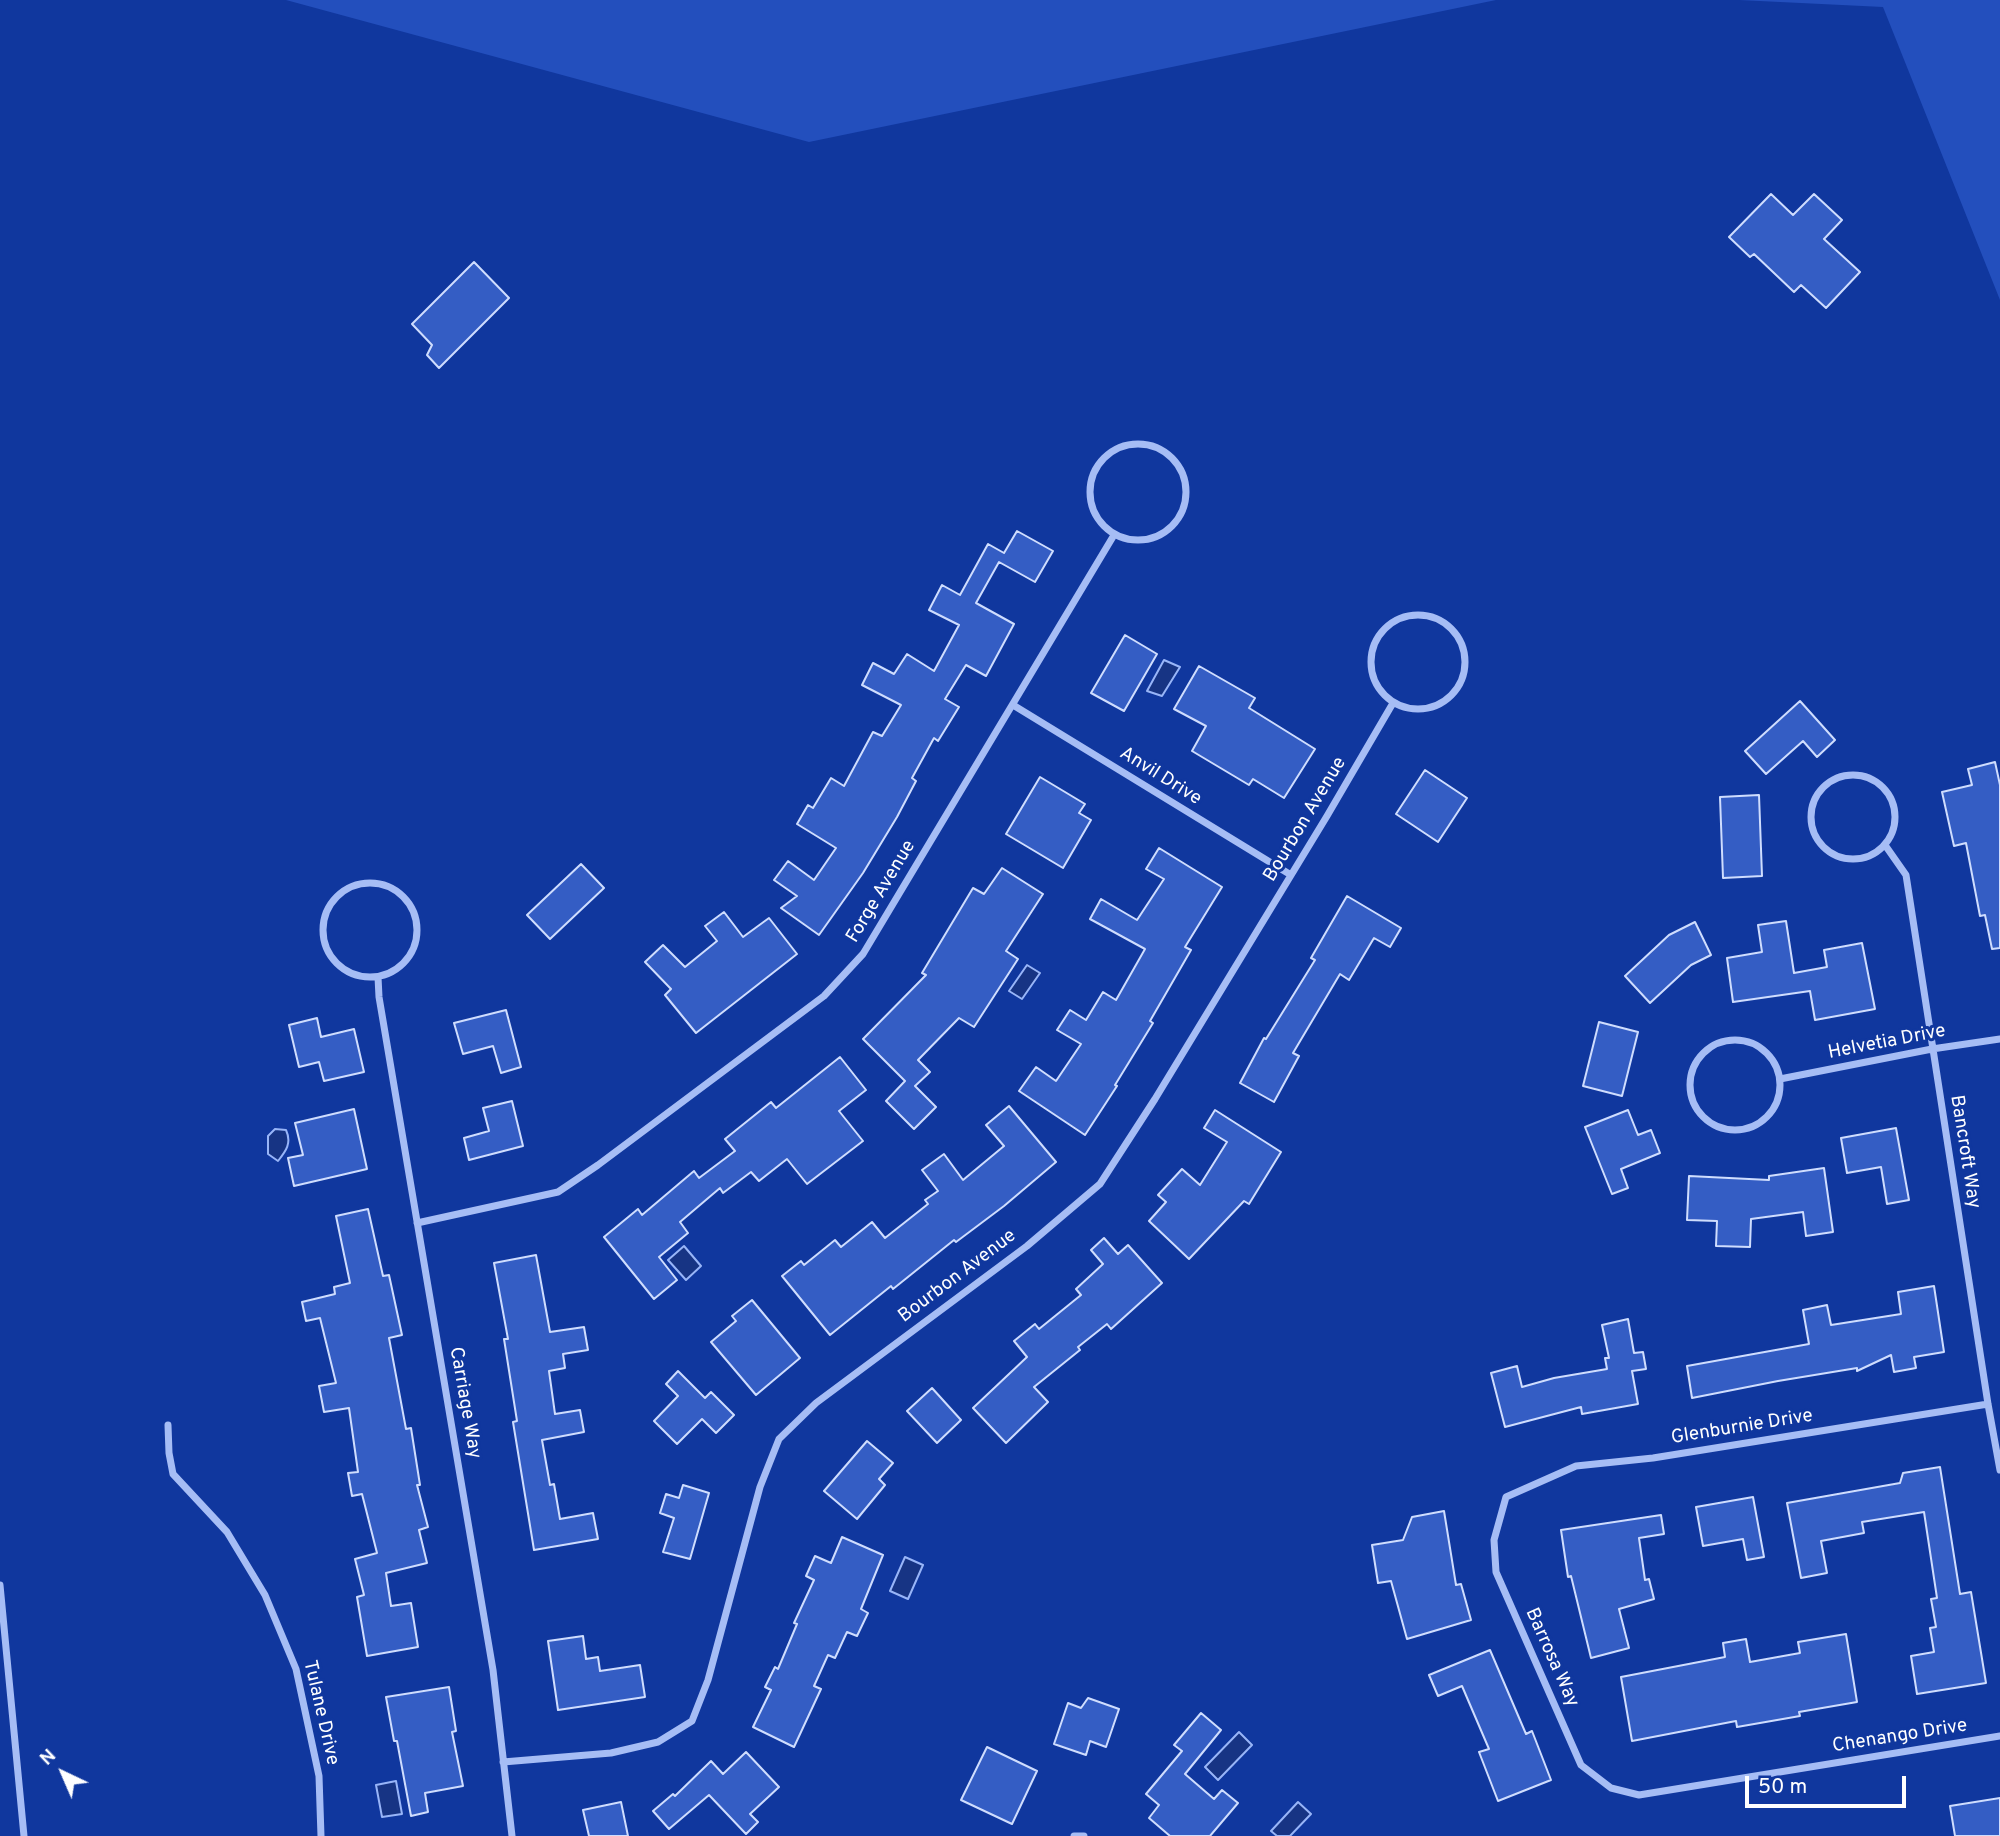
<!DOCTYPE html>
<style>
body{margin:0}
#map{position:relative;width:2000px;height:1836px;overflow:hidden;background:#10379e;font-family:Overpass,sans-serif}
canvas{display:block}
.north{position:absolute;left:28px;top:1738px;width:70px;height:70px;-webkit-text-stroke:5px #10379e;paint-order:stroke;rotate:316deg;font-size:19px;font-weight:700;line-height:28px;text-align:center;color:#fff}
.north::after{content:'';display:block;margin:auto;width:24px;height:32px;background:#fff;clip-path:polygon(50% 0,100% 100%,50% 72%,0 100%)}
.scale{position:absolute;left:1745px;top:1776px;width:161px;height:32px;box-sizing:border-box;border:4px solid #fff;border-top:0;padding-left:9px;font-size:21px;line-height:24px;white-space:nowrap;color:#fff;-webkit-text-stroke:5px #10379e;paint-order:stroke}
</style>
<div id="map">
<canvas width="2000" height="1836"></canvas>
<div class="north">N</div>
<div class="scale">50 m</div>
</div>
<script>
const c = document.querySelector('canvas').getContext('2d');
c.lineJoin = 'round';
function paint(path, color) { c.fillStyle = color; c.fill(path, 'evenodd'); }
function stroke(path, color, width, dash) { c.strokeStyle = color; c.lineWidth = width; c.lineCap = dash ? 'butt' : 'round'; c.setLineDash(dash || []); c.stroke(path); }
function write(font, color, halo, rows, align = 'center') {
  c.font = font + ' Overpass,sans-serif'; c.lineWidth = 6; c.setLineDash([]); c.textBaseline = 'middle'; c.strokeStyle = halo; c.fillStyle = color; for (const [text, x, y, turn = 0] of rows) {
    c.save(); c.translate(x, y); c.rotate((+turn || 0) * Math.PI / 180); c.textAlign = isNaN(turn) ? turn : align; if (halo) c.strokeText(text, 0, 0); c.fillText(text, 0, 0); c.restore();
  }
}
const green = new Path2D(`
 M286,0H1496L809,142Z
 M1739,0H2000V300L1883,7Z`);
const water = new Path2D(`
 M1164,660L1180,667L1162,696L1147,691Z
 M1027,965L1040,973L1022,999L1009,991Z
 M275,1129L286,1130C292,1143 286,1151 278,1161L268,1154V1136Z
 M684,1246L701,1266L686,1280L668,1260Z
 M905,1557L923,1565L908,1599L890,1591Z
 M1239,1732L1252,1745L1218,1780L1205,1767Z
 M396,1781L402,1814L382,1817L376,1785Z
 M1298,1802L1311,1814L1290,1836H1277L1271,1831Z`);
const building = new Path2D(`
 M1771,194L1793,215L1814,194L1842,220L1824,239L1860,272L1826,308L1801,285L1794,292L1754,254L1750,257L1729,237Z
 M474,262L509,298L439,368L427,355L432,345L412,324Z
 M1017,531L1053,551L1035,582L999,562L976,603L1014,624L986,676L966,665L945,699L959,707L938,741L934,738L912,778L916,781L897,817L863,873L819,935L781,908L797,896L774,880L788,861L814,880L836,848L797,824L808,805L813,808L831,778L844,786L873,732L882,736L901,705L862,685L873,663L894,674L907,654L934,671L959,625L929,610L942,585L960,595L988,544L1004,553Z
 M1125,635L1157,654L1124,711L1091,693Z
 M1199,666L1255,698L1249,708L1315,749L1284,798L1253,779L1249,785L1192,751L1206,726L1174,709Z
 M1800,701L1835,740L1817,757L1803,741L1766,774L1745,751Z
 M1995,762L2000,785V948L1992,949L1985,915L1980,916L1966,843L1954,846L1942,792L1972,785L1968,769Z
 M1425,770L1467,798L1438,842L1396,814Z
 M1040,777L1085,804L1079,813L1091,820L1063,868L1006,834Z
 M1759,795L1762,876L1723,878L1720,797Z
 M1159,848L1222,887L1185,947L1191,950L1150,1021L1153,1023L1115,1085L1117,1086L1085,1135L1019,1091L1036,1067L1056,1081L1081,1044L1057,1030L1070,1010L1086,1020L1103,992L1116,1000L1145,949L1090,919L1101,899L1137,920L1164,879L1146,869Z
 M581,864L604,888L550,939L527,915Z
 M1002,868L1043,894L1006,951L1018,959L974,1027L959,1018L918,1060L930,1072L915,1086L936,1107L914,1129L886,1101L905,1081L863,1039L926,975L922,973L973,888L984,894Z
 M1347,896L1401,928L1390,947L1374,938L1349,980L1340,974L1293,1053L1299,1056L1274,1102L1240,1083L1264,1038L1266,1039L1315,960L1311,958Z
 M724,912L743,937L769,918L797,954L696,1033L665,995L671,989L645,962L663,945L685,967L717,941L705,926Z
 M1786,921L1794,973L1827,967L1824,950L1862,943L1875,1009L1815,1020L1810,991L1733,1002L1727,958L1762,952L1758,925Z
 M1695,922L1711,955L1691,965L1650,1003L1625,976L1669,935Z
 M506,1010L521,1067L501,1073L493,1046L463,1054L454,1023Z
 M317,1018L321,1037L354,1029L364,1072L324,1081L319,1062L299,1067L289,1025Z
 M1599,1022L1638,1032L1622,1096L1583,1086Z
 M840,1057L866,1090L839,1111L863,1141L807,1184L787,1159L759,1181L751,1172L723,1193L720,1188L680,1222L688,1233L659,1257L677,1280L654,1299L604,1237L638,1209L642,1215L694,1171L699,1178L735,1151L725,1139L771,1102L776,1108Z
 M512,1101L523,1146L469,1160L464,1138L489,1131L483,1108Z
 M1009,1106L1056,1162L1004,1206L956,1242L954,1240L893,1289L891,1286L830,1335L782,1276L801,1261L804,1265L835,1240L841,1247L872,1222L885,1238L928,1204L925,1200L938,1191L922,1170L944,1154L963,1180L1004,1146L986,1125Z
 M354,1109L367,1169L294,1186L288,1158L303,1155L295,1123Z
 M1215,1110L1281,1152L1249,1204L1244,1201L1189,1259L1149,1221L1166,1202L1158,1195L1182,1169L1200,1185L1227,1142L1204,1128Z
 M1628,1110L1638,1135L1651,1130L1660,1153L1621,1169L1628,1188L1612,1194L1585,1127Z
 M1896,1128L1909,1200L1887,1204L1881,1167L1847,1173L1841,1138Z
 M1824,1168L1833,1232L1806,1236L1803,1212L1751,1219L1750,1247L1716,1246L1717,1221L1687,1220L1689,1176L1769,1180V1176Z
 M368,1209L383,1276L389,1275L402,1335L389,1338L406,1429L411,1428L420,1485H417L428,1527L419,1530L427,1563L386,1573L391,1606L411,1603L418,1647L367,1656L357,1597L364,1595L355,1559L377,1553L362,1494L352,1496L348,1473L358,1472L349,1408L324,1412L319,1386L336,1383L320,1318L306,1321L302,1302L335,1294L334,1287L350,1283L336,1216Z
 M1104,1238L1118,1254L1128,1245L1162,1283L1111,1329L1107,1324L1078,1347L1080,1350L1034,1387L1048,1402L1006,1443L973,1408L1027,1357L1014,1341L1035,1324L1039,1329L1081,1295L1076,1289L1103,1264L1091,1250Z
 M536,1255L550,1332L584,1327L588,1350L563,1354L565,1368L549,1371L555,1414L580,1410L584,1432L542,1440L550,1485L554,1484L560,1519L593,1513L598,1539L534,1550L513,1422L517,1421L504,1339H508L494,1263Z
 M1934,1286L1944,1352L1914,1357L1916,1368L1894,1372L1891,1355L1857,1371V1368L1778,1381L1692,1398L1687,1366L1809,1344L1803,1310L1827,1305L1831,1325L1901,1314L1898,1292Z
 M752,1300L800,1358L756,1395L711,1342L736,1321L732,1316Z
 M1628,1319L1634,1353L1643,1352L1646,1369L1632,1371L1638,1404L1582,1414L1581,1407L1505,1427L1491,1373L1517,1366L1522,1387L1554,1378L1607,1369L1605,1358H1609L1602,1325Z
 M678,1371L705,1398L711,1392L734,1415L716,1433L702,1419L677,1444L654,1421L678,1396L666,1384Z
 M932,1388L961,1420L937,1443L907,1411Z
 M867,1441L893,1463L879,1479L885,1485L857,1519L824,1491Z
 M1940,1467L1960,1594L1971,1592L1986,1683L1917,1694L1911,1656L1934,1652L1930,1628L1936,1627L1931,1599L1937,1598L1924,1512L1862,1522L1864,1533L1821,1541L1827,1573L1801,1578L1787,1503L1900,1483L1903,1473Z
 M683,1485L709,1493L690,1559L663,1552L674,1518L660,1513L666,1494L679,1498Z
 M1753,1497L1764,1557L1747,1560L1743,1539L1703,1546L1696,1507Z
 M1444,1511L1456,1585L1461,1584L1471,1620L1407,1639L1391,1581L1378,1583L1372,1545L1403,1540L1412,1517Z
 M1661,1515L1664,1534L1639,1538L1645,1580L1649,1579L1654,1599L1619,1609L1629,1648L1591,1658L1571,1576L1568,1577L1561,1530Z
 M842,1537L883,1555L861,1609L868,1613L857,1636L847,1632L835,1658L828,1655L814,1686L821,1689L794,1747L753,1727L771,1690L765,1687L775,1667L778,1669L797,1624L794,1623L814,1580L806,1576L815,1556L831,1563Z
 M1846,1634L1857,1702L1799,1712L1800,1716L1737,1727L1736,1721L1632,1741L1621,1677L1725,1657L1723,1643L1746,1639L1750,1662L1800,1653L1798,1642Z
 M583,1636L586,1659L598,1657L600,1671L640,1665L645,1697L558,1710L548,1641Z
 M1490,1650L1526,1734L1532,1731L1551,1780L1498,1801L1479,1752L1489,1749L1462,1686L1438,1696L1429,1675Z
 M449,1687L456,1731L452,1732L463,1786L425,1793L428,1812L411,1816L397,1741H394L386,1697Z
 M1088,1698L1119,1709L1106,1747L1090,1741L1086,1755L1054,1744L1068,1703L1081,1708Z
 M1201,1713L1221,1730L1185,1774L1214,1799L1222,1790L1238,1803L1210,1836H1170L1149,1818L1159,1805L1146,1794L1182,1751L1174,1745Z
 M987,1747L1037,1771L1012,1824L961,1800Z
 M746,1752L779,1787L750,1814L758,1822L746,1834L709,1795L669,1829L653,1811L673,1794L675,1796L711,1761L723,1774Z
 M2000,1798V1836H1955L1950,1806Z
 M621,1802L628,1836H589L583,1810Z`);
const minor = new Path2D(`
 M1090 492a48 48 0 1 1 96 0a48 48 0 1 1-96 0Z
 M1371 662a47 47 0 1 1 94 0a47 47 0 1 1-94 0Z
 M1013,705L1291,875
 M1811 817a42 42 0 1 1 84 0a42 42 0 1 1-84 0Z
 M1885,845L1906,875L1988,1404L2000,1470
 M323 930a47 47 0 1 1 94 0a47 47 0 1 1-94 0Z
 M378,977L379,997L493,1670L512,1836
 M1690 1085a45 45 0 1 1 90 0a45 45 0 1 1-90 0Z
 M1780,1079L1932,1049L2000,1039
 M417,1223L558,1192L598,1165L824,996L863,954L1114,535
 M1988,1404L1653,1458L1576,1466L1506,1497L1494,1540L1496,1572L1581,1765L1611,1788L1639,1795L2000,1736
 M168,1425L169,1453L173,1474L227,1532L265,1595L296,1669L319,1776L321,1836
 M0,1585L24,1836
 M503,1762L611,1753L658,1742L692,1721L708,1680L760,1487L779,1439L816,1403L1027,1246L1100,1184L1155,1099L1327,816L1393,703
 M1074,1836H1084`);
const streetNames = [
 ["Anvil Drive",1160,777,32],
 ["Bourbon Avenue",1306,820,-59],
 ["Forge Avenue",882,892,-59],
 ["Helvetia Drive",1887,1043,-11],
 ["Bancroft Way",1964,1152,81],
 ["Bourbon Avenue",958,1277,-37],
 ["Carriage Way",464,1403,80],
 ["Glenburnie Drive",1742,1428,-9],
 ["Barrosa Way",1551,1658,66],
 ["Tulane Drive",320,1713,77],
 ["Chenango Drive",1900,1737,-9]
];
paint(green, '#234fbd');
paint(water, '#173484');
stroke(water, '#98b5f8', 2);
paint(building, '#345dc4');
stroke(building, '#cfddfe', 2);
stroke(minor, '#a6bdf5', 7);
write('19px', '#fff', '#10379e', streetNames);
</script>
